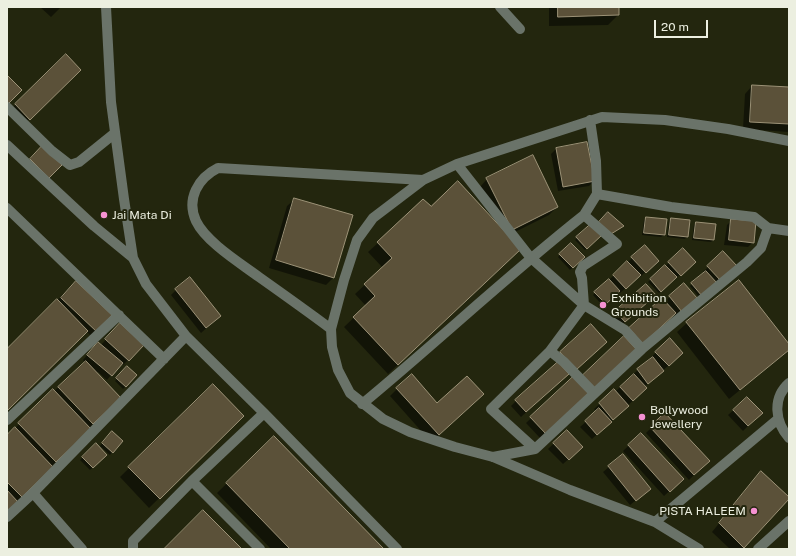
<!DOCTYPE html>
<style>
body{margin:0}
#map{position:relative;width:796px;height:556px;overflow:hidden;background:#23260e;font-family:"Public Sans",sans-serif}
canvas{display:block}
.frame{position:absolute;inset:0;border:8px solid #ecefe0;pointer-events:none}
.scale{position:absolute;left:654px;top:20px;width:54px;height:18px;box-sizing:border-box;border:2px solid #ecefe0;border-top:0;padding-left:5px;font-size:12px;line-height:14px;white-space:nowrap;color:#ecefe0;-webkit-text-stroke:3px #23260e;paint-order:stroke}
</style>
<div id="map">
<canvas width="796" height="556"></canvas>
<div class="frame"></div>
<div class="scale">20 m</div>
</div>
<script>
const c = document.querySelector('canvas').getContext('2d');
c.lineJoin = 'round';
function paint(path, color) { c.fillStyle = color; c.fill(path, 'evenodd'); }
function stroke(path, color, width, dash) { c.strokeStyle = color; c.lineWidth = width; c.lineCap = dash ? 'butt' : 'round'; c.setLineDash(dash || []); c.stroke(path); }
function write(font, color, halo, rows, align = 'center') {
  c.font = font + ' "Public Sans",sans-serif'; c.lineWidth = 4; c.setLineDash([]); c.textBaseline = 'middle'; c.strokeStyle = halo; c.fillStyle = color; for (const [text, x, y, turn = 0] of rows) {
    c.save(); c.translate(x, y); c.rotate((+turn || 0) * Math.PI / 180); c.textAlign = isNaN(turn) ? turn : align; if (halo) c.strokeText(text, 0, 0); c.fillText(text, 0, 0); c.restore();
  }
}
const shadow = new Path2D(`
 M40,7H61L51,17Z
 M549,7H618V15L608,25L549,26Z
 M66,56L80,70L22,126L8,112Z
 M752,86L789,88V132L743,129L745,94Z
 M556,149L594,181L589,186L558,191L551,154Z
 M487,179L557,207L549,215L507,236L510,259L388,374L344,327L366,306L355,294L383,268L368,252L378,243L431,208L499,226L480,187Z
 M295,199L334,277L326,285L269,268L287,206Z
 M646,218L664,235L661,237L642,235L644,220Z
 M671,219L689,221L687,236L685,239L667,237L669,221Z
 M732,220L753,242L748,247L724,245L727,225Z
 M696,223L713,240L711,242L692,240L694,225Z
 M591,225L600,235L585,250L575,240Z
 M571,244L583,257L570,270L558,257Z
 M645,246L658,260L640,277L639,276L620,293L619,291L603,306L593,295Z
 M683,250L694,262L659,293L648,282Z
 M723,253L735,266L699,297L690,286L704,273L703,272Z
 M76,282L111,315L91,336L86,331L7,410V350Z
 M684,284L696,298L676,316L664,302Z
 M646,285L650,300L619,327L611,317Z
 M176,290L220,316L201,333L171,295Z
 M687,323L789,345V350L729,399L677,332Z
 M115,330L128,360L123,365L121,363L107,380L98,372L97,373L119,398L7,511V436L85,362L83,360L93,348L100,346Z
 M624,337L541,439L526,423L574,377L578,381Z
 M670,339L677,358L644,387L641,393L592,439L580,427L597,412L594,409L614,391L615,392Z
 M127,368L136,375L123,389L115,381Z
 M563,378L521,417L511,406L516,401Z
 M213,385L243,416L149,508L120,477Z
 M397,389L437,404L475,402L431,442L390,396Z
 M747,398L761,413L743,431L728,415Z
 M665,414L708,461L689,480L646,433Z
 M567,431L582,447L563,464L548,449Z
 M641,434L677,484L664,496L623,451Z
 M109,435L112,452L110,455L100,446Z
 M274,437L383,549H271L217,493Z
 M96,445L106,455L90,470L80,460Z
 M623,455L645,493L630,505L603,472Z
 M761,472L789,498L742,549H730L712,532Z`);
const building = new Path2D(`
 M558,7H619V15L558,17Z
 M66,54L81,70L30,120L15,104Z
 M7,75L22,90L8,104L7,103Z
 M752,85L789,87V124L750,122Z
 M587,142L595,181L563,187L556,148Z
 M42,146L62,165L49,178L30,159Z
 M533,155L558,207L512,230L486,178Z
 M458,181L521,249L398,365L353,317L375,296L364,284L392,258L377,242L423,199L431,206Z
 M294,198L353,215L334,278L276,260Z
 M608,212L624,226L611,234L598,223Z
 M646,217L667,219L665,235L644,233Z
 M671,218L690,220L688,237L669,235Z
 M731,219L756,221L754,243L729,240Z
 M696,222L716,224L714,240L694,238Z
 M591,224L602,235L587,249L576,237Z
 M571,243L585,257L573,268L559,254Z
 M645,245L659,261L646,273L631,257Z
 M683,248L696,262L681,276L668,262Z
 M723,251L737,266L721,281L707,266Z
 M627,261L641,275L626,289L613,275Z
 M665,265L677,277L661,292L650,279Z
 M706,271L717,283L702,296L691,283Z
 M190,277L221,316L206,328L175,289Z
 M609,279L620,291L606,304L594,292Z
 M739,280L789,344V350L740,390L686,322Z
 M76,281L112,315L97,332L61,298Z
 M684,283L697,298L682,312L669,296Z
 M646,284L656,295L625,322L615,311Z
 M662,298L676,313L643,344L629,328Z
 M57,299L88,331L7,411V349Z
 M120,323L144,345L129,361L105,339Z
 M591,324L607,342L576,370L560,352Z
 M624,336L637,350L596,390L582,376Z
 M670,338L683,353L669,366L655,352Z
 M98,342L123,363L112,376L87,355Z
 M653,357L664,371L648,384L637,369Z
 M86,361L121,398L93,424L58,387Z
 M558,362L569,374L526,412L515,400Z
 M127,366L137,375L126,387L116,378Z
 M412,374L437,403L467,376L484,394L439,435L396,388Z
 M634,374L647,388L633,401L620,387Z
 M574,376L591,393L546,434L530,417Z
 M213,384L244,416L160,499L128,467Z
 M53,389L91,429L56,462L18,423Z
 M614,389L629,406L613,420L599,403Z
 M747,397L763,413L748,426L733,410Z
 M599,408L612,422L597,435L585,421Z
 M665,413L710,461L694,475L650,427Z
 M15,427L53,467L22,497L7,482V435Z
 M567,430L583,447L569,460L553,443Z
 M112,431L123,441L113,453L102,443Z
 M641,433L684,479L670,492L628,445Z
 M274,436L384,549H290L226,483Z
 M96,443L107,455L93,468L82,457Z
 M623,454L651,489L636,501L608,466Z
 M761,471L789,497V499L744,548L719,523Z
 M7,490L18,502L7,512Z
 M203,510L242,549H164Z`);
const minor = new Path2D(`
 M106,7L111,102L124,199L133,258L146,284L186,336L264,413L397,549
 M500,7L520,29
 M7,107L52,151L70,165L79,162L115,133
 M590,120L596,161L597,194L584,215L617,244L583,266L580,272L582,278L584,305L625,330L642,349
 M7,145L94,226L133,258
 M457,164L530,257L584,305L550,351L491,409L535,449
 M597,194L671,207L754,217L768,228
 M7,208L164,359
 M331,329C307,311 283,294 259,277C240,263 206,242 196,221C186,199 198,178 218,168L423,180
 M550,351L564,362L594,393
 M789,383C772,398 775,422 789,438
 M362,404C437,342 508,275 584,215
 M7,420L119,315
 M493,457L535,449L642,349L747,262L761,248L768,228L789,231
 M192,481L260,549
 M7,517L33,493
 M655,522L778,419
 M82,549L33,493L186,336
 M133,549V541L192,481L264,413
 M699,549L655,522L570,490L493,457L455,447L410,432L383,419L350,393L338,370L332,347L331,329L344,280L357,240L373,218L423,180L457,164L602,117L665,120L728,129L789,141
 M758,549L789,521`);
const markers = [
 [104,215,4,"#f591d2"],
 [603,305,4,"#f591d2"],
 [642,417,4,"#f591d2"],
 [754,511,4,"#f591d2"]
];
const poiNames = [
 ["Jai Mata Di",112,215],
 ["Exhibition",611,298],
 ["Grounds",611,312],
 ["Bollywood",650,410],
 ["Jewellery",650,424],
 ["PISTA HALEEM",746,511,"right"]
];
paint(shadow, '#0007');
paint(building, '#5b5139');
stroke(building, '#9c9277', 1);
stroke(minor, '#6a7369', 10);
for (const [x, y, r, color] of markers) { const dot = new Path2D(); dot.arc(x, y, r, 0, 2 * Math.PI); c.fillStyle = color; c.fill(dot); stroke(dot, '#23260e', 1.5); }
write('12px', '#ecefe0', '#23260e', poiNames, 'left');
</script>
